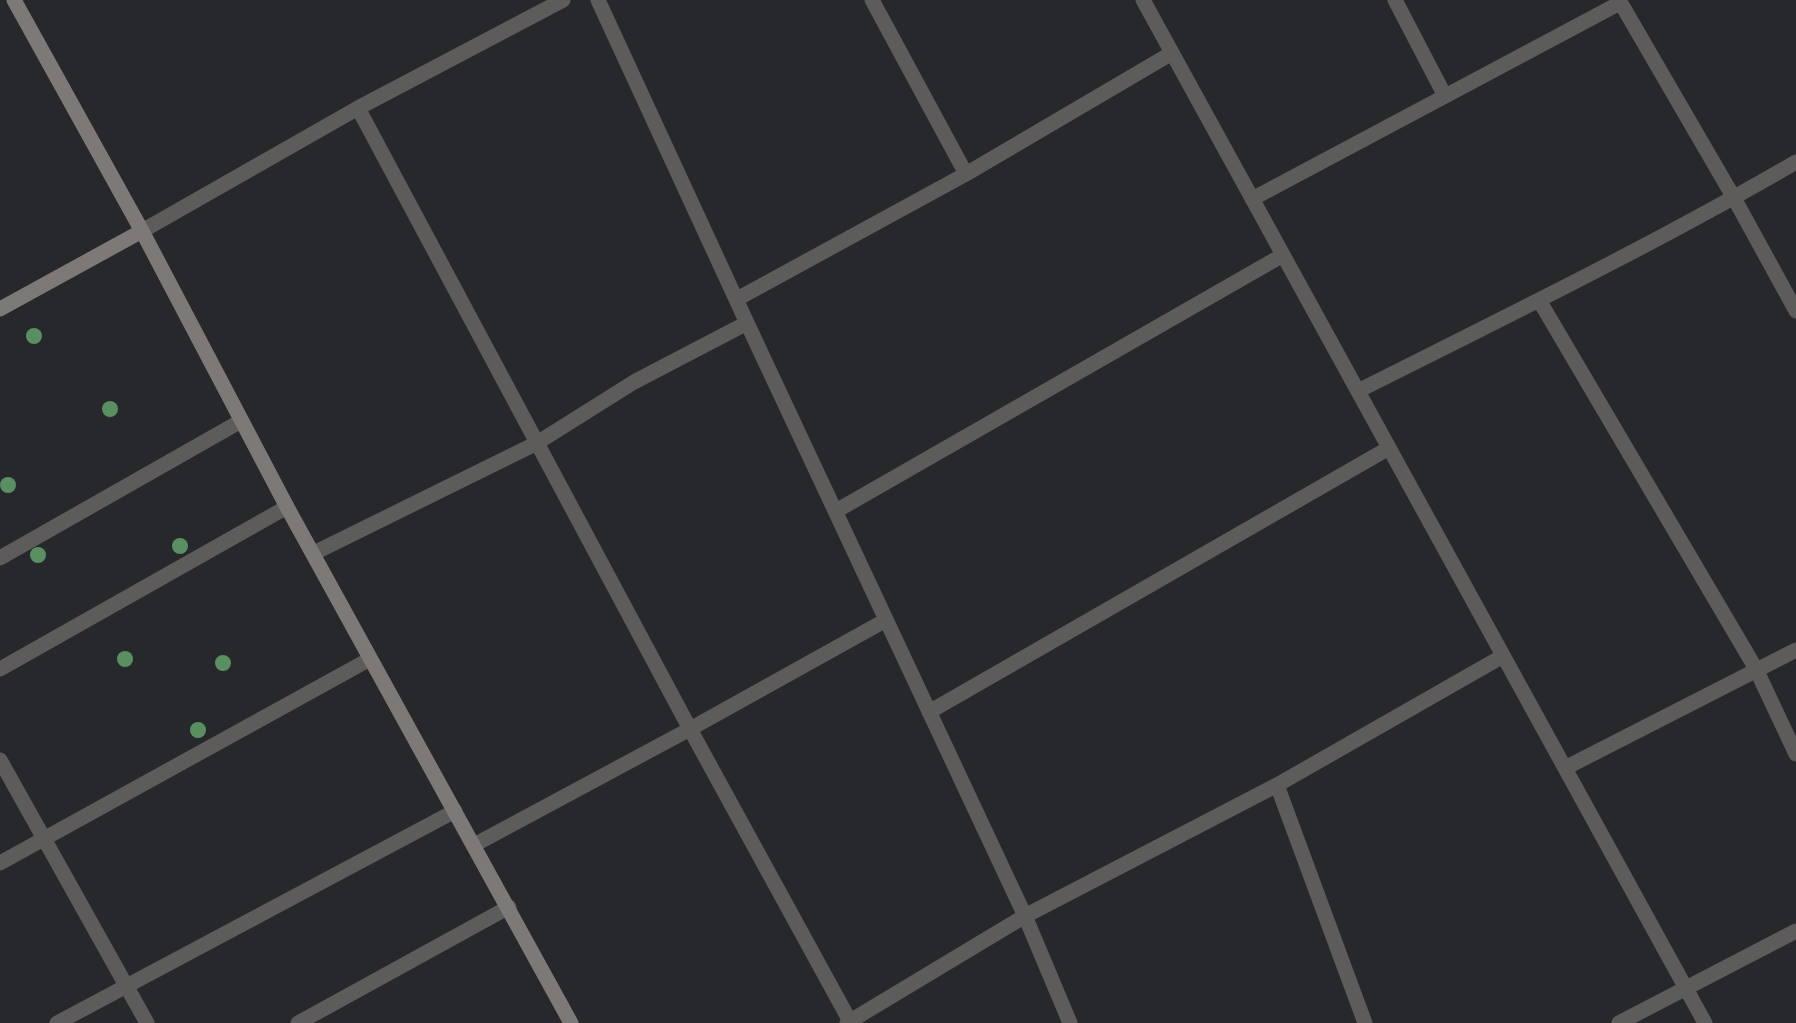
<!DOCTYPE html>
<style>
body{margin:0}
canvas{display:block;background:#27282c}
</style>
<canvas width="1796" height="1023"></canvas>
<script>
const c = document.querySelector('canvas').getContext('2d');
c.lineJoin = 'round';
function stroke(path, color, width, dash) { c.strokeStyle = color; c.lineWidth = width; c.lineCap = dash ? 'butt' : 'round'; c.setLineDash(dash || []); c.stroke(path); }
const street = new Path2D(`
 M598,0L747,323L1025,916L1070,1023
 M872,0L966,174
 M1143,0L1705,1023
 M1395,0L1445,96
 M1619,0L1734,198L1796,311
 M358,108L690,729L851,1023
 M1252,199L1620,3
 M142,231L358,108L563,0
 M737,299L966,174L1172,53
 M1539,300L1756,669L1796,754
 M1358,391C1505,317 1653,245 1796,162
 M836,511L1283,255
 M314,553L537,443L634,382L747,323
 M0,558L241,421
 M0,669L287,507
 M929,712L1389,448
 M0,760L147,1023
 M1565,768L1796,650
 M1277,785L1365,1023
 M474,845L690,729L886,620
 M0,863L370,659
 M57,1023L455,811
 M298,1023L509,907
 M847,1023L1025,916L1277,785L1503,656
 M1619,1023L1796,931`);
const secondary = new Path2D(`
 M14,0L142,231L287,507L571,1023
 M0,309L142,231`);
const trees = [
 [34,336],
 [110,409],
 [8,485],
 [180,546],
 [38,555],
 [125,659],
 [223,663],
 [198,730]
];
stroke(street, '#5e5c5b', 15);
stroke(secondary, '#7c7977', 15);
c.fillStyle = '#5a8f62';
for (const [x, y] of trees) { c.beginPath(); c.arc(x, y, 8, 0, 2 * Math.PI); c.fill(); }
</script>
